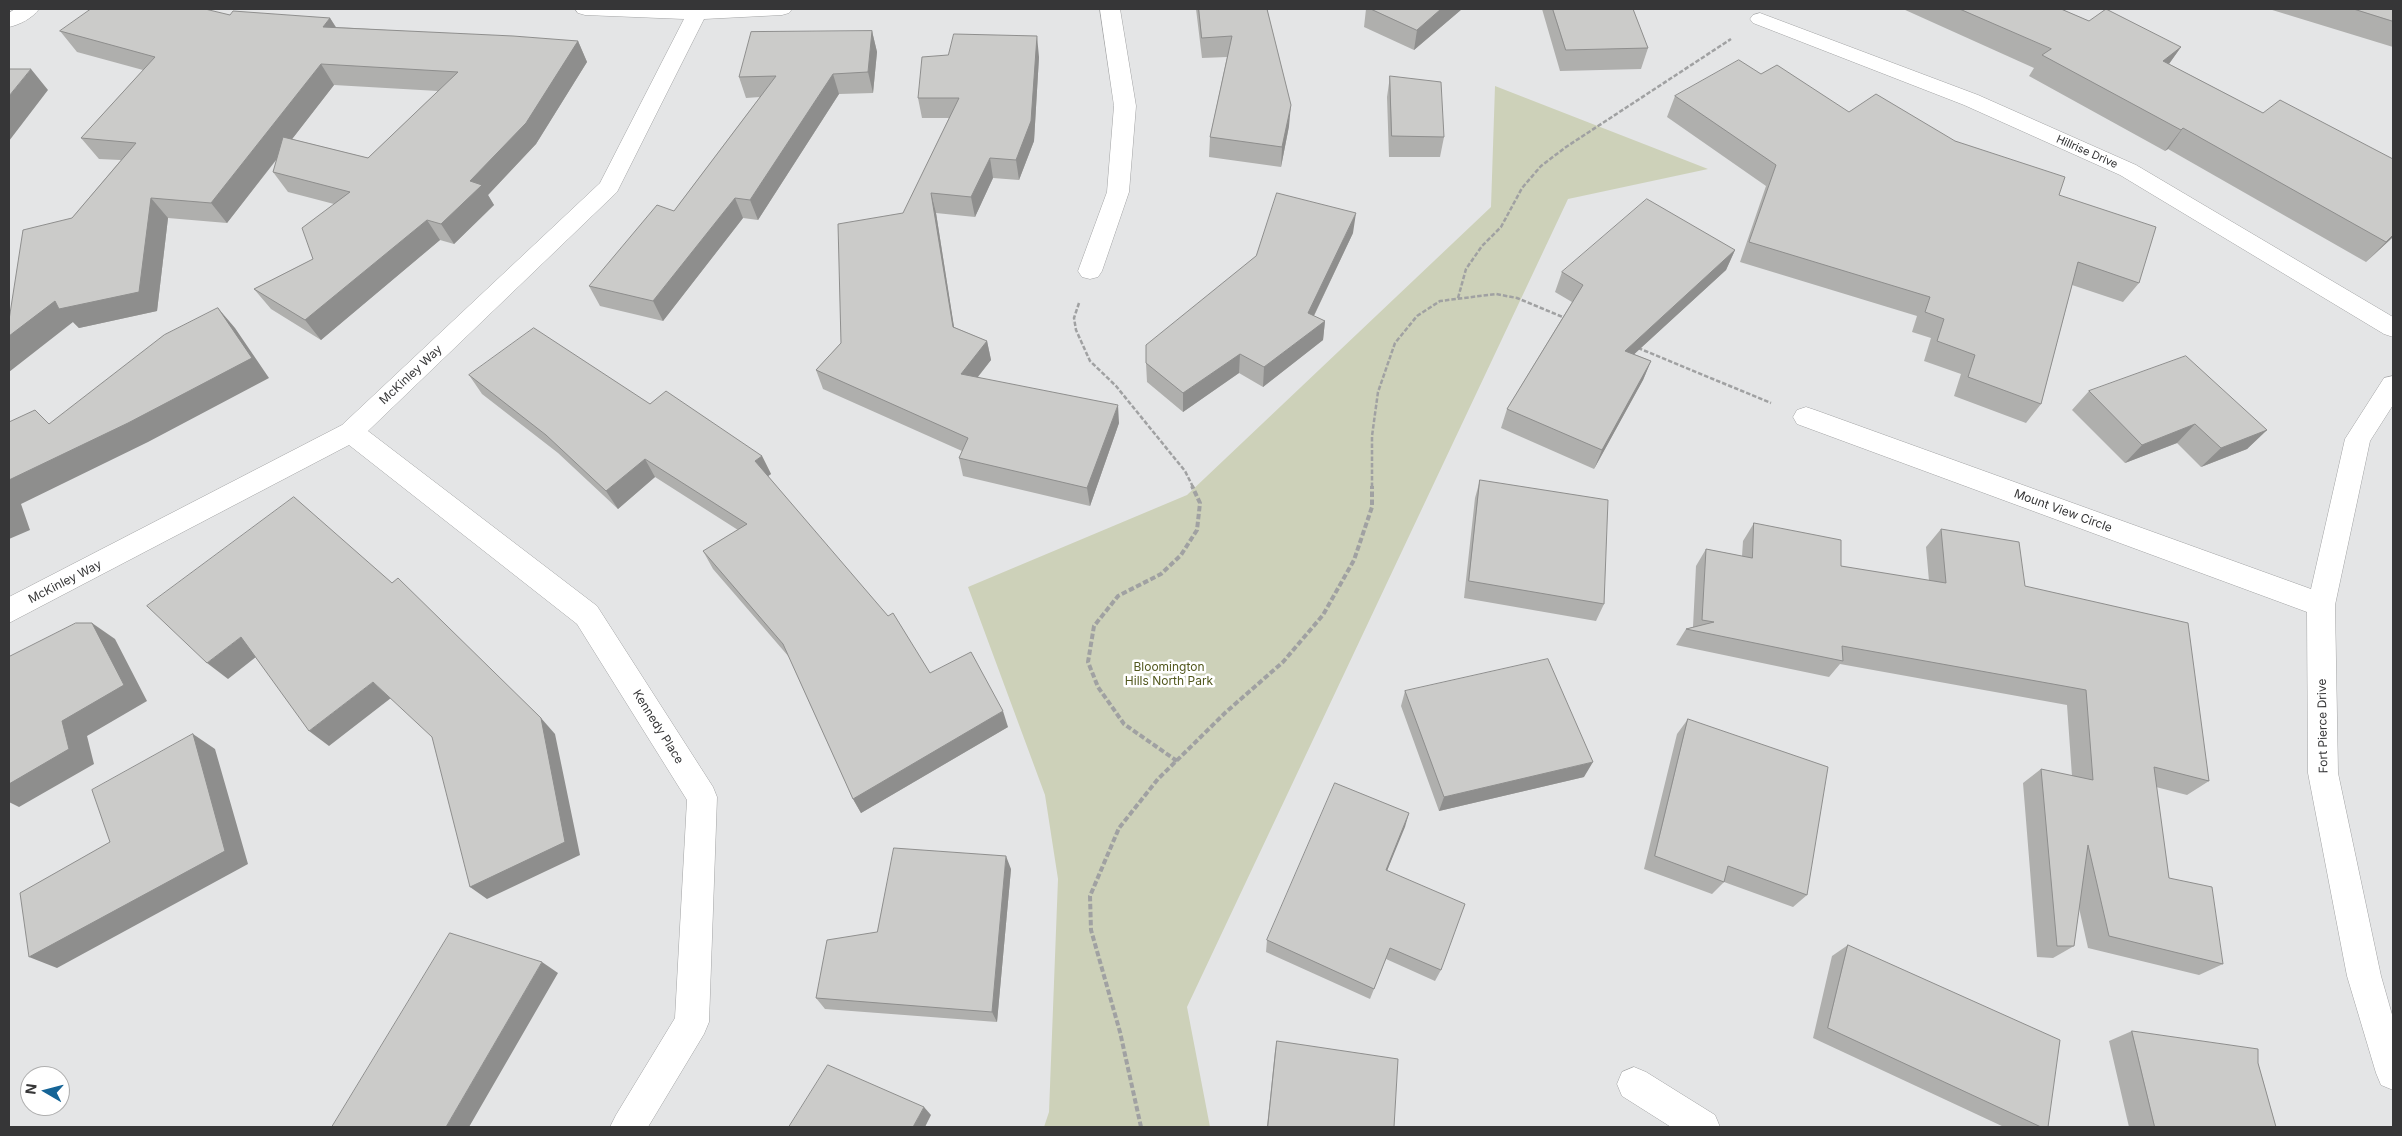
<!DOCTYPE html>
<style>
body{margin:0}
#map{position:relative;width:2402px;height:1136px;overflow:hidden;background:#e4e5e6;font-family:Inter,sans-serif}
canvas{display:block}
.frame{position:absolute;inset:0;border:10px solid #363637;pointer-events:none}
.north{position:absolute;left:20px;top:1066px;width:50px;height:50px;box-sizing:border-box;background:#fff;border:1px solid #afafaf;border-radius:50%;rotate:278deg;font-size:14px;font-weight:700;line-height:20px;text-align:center;color:#363637}
.north::after{content:'';display:block;margin:auto;width:18px;height:22px;background:#156496;clip-path:polygon(50% 0,100% 100%,50% 72%,0 100%)}
</style>
<div id="map">
<canvas width="2402" height="1136"></canvas>
<div class="frame"></div>
<div class="north">N</div>
</div>
<script>
const c = document.querySelector('canvas').getContext('2d');
c.lineJoin = 'round';
function paint(path, color) { c.fillStyle = color; c.fill(path, 'evenodd'); }
function stroke(path, color, width, dash) { c.strokeStyle = color; c.lineWidth = width; c.lineCap = dash ? 'butt' : 'round'; c.setLineDash(dash || []); c.stroke(path); }
function write(font, color, halo, rows, align = 'center') {
  c.font = font + ' Inter,sans-serif'; c.lineWidth = 5; c.setLineDash([]); c.textBaseline = 'middle'; c.strokeStyle = halo; c.fillStyle = color; for (const [text, x, y, turn = 0] of rows) {
    c.save(); c.translate(x, y); c.rotate((+turn || 0) * Math.PI / 180); c.textAlign = isNaN(turn) ? turn : align; if (halo) c.strokeText(text, 0, 0); c.fillText(text, 0, 0); c.restore();
  }
}
const green = new Path2D(`
 M1495,86L1708,169L1568,199L1187,1007L1210,1127H1044L1049,1112L1058,879L1045,795L968,587L1187,495L1491,207Z`);
const pathFar1 = new Path2D(`
 M1458,298L1466,269L1482,246L1501,227L1522,188L1541,166L1566,147L1731,39
 M1079,303L1074,318L1076,330L1090,361L1116,386L1185,471L1193,487
 M1638,348L1771,403
 M1372,487V436L1378,392L1395,343L1417,316L1440,301L1496,294L1517,298L1565,318`);
const path = new Path2D(`
 M1177,761L1124,724L1098,687L1088,662L1094,626L1118,596L1161,574L1181,555L1197,530L1200,503L1192,486
 M1141,1127L1120,1032L1091,930L1090,896L1119,828L1158,779L1226,712L1283,662L1323,615L1354,560L1372,507V486`);
const minor = new Path2D(`
 M15,9H39C33,18 19,25 9,27V13Z
 M575,9H792L789,13L782,15L704,19L617,192L368,431L597,606L713,787L717,797L709,1022L704,1034L648,1127H610L616,1115L675,1018L687,800L577,624L349,445L9,623V597L342,425L600,183L684,19L585,15L578,13Z
 M1100,9H1120L1136,106L1129,192L1102,271L1098,277L1090,279L1082,277L1078,271L1107,192L1114,106Z
 M1760,13L1978,95L2136,165L2393,317V337L2384,334L2120,175L1964,105L1753,23L1750,19L1753,15Z
 M2393,376V405L2370,441L2335,605L2338,773L2381,976L2393,1018V1090L2381,1085L2376,1073L2347,976L2308,773L2307,612L1797,424L1793,417L1797,410L1806,407L1815,410L2311,589L2345,439L2384,378Z
 M1634,1067L1646,1072L1715,1115L1720,1127H1671L1622,1096L1617,1084L1622,1072Z`);
const wall = new Path2D(`
 M1196,9H1267L1289,126L1281,167L1209,157L1210,137L1227,57L1202,58Z
 M1366,9H1462L1414,50L1364,27Z
 M1542,9H1633L1648,48L1641,69L1560,71Z
 M1903,9H2061L2089,21L2181,47L2169,64L2263,113L2393,159V237L2366,262L2168,149L2165,151L2029,76L2034,68Z
 M2269,9H2393V47Z
 M230,15L330,18L336,27L578,41L587,62L536,144L488,195L494,205L454,244L440,240L321,340L271,309L254,289L313,259L334,204L288,192L273,172L277,159L227,223L168,218L157,311L79,328L73,322L72,218L121,160L99,159L81,138L143,70L77,52L60,31ZM334,85L438,91L368,158L292,139Z
 M872,31L877,52L873,93L839,94L758,220L743,218L663,321L600,306L589,286L674,211L760,97L746,98L739,77Z
 M1039,57L1034,141L1019,180L993,178L975,217L936,213L954,327L987,341L991,360L978,377L1119,423L1090,506L963,476L959,458L962,451L823,389L816,370L841,343L949,118H922L918,98Z
 M1761,74L1849,112L1955,141L2059,195L2139,283L2123,302L2072,285L2041,404L2026,423L1954,396L1961,374L1924,361L1931,338L1912,332L1917,316L1740,262L1766,186L1667,117L1675,96Z
 M1390,76L1444,137L1440,157H1389L1387,97Z
 M1353,233L1314,316L1325,321L1323,340L1263,387L1239,373L1183,412L1147,382L1146,363Z
 M1735,250L1726,270L1634,354L1651,361L1643,380L1594,469L1501,428L1507,409L1572,302L1555,292L1562,272Z
 M469,375L650,404L762,456L771,474L768,476L930,673L1008,727L861,813L853,799L789,657L713,569L703,551L738,530L655,477L618,509L558,453L482,394Z
 M2089,391L2267,430L2247,449L2201,467L2177,443L2125,463L2072,410Z
 M1480,480L1604,604L1596,621L1464,598L1475,498Z
 M1754,523L1841,566L1929,581L1926,547L1941,529L2025,586L2209,781L2187,795L2156,787L2169,878L2223,964L2199,975L2088,948L2079,908L2074,946L2053,958L2037,957L2023,783L2041,769L2072,776L2067,705L1840,664L1829,677L1676,645L1686,629L1693,627L1696,566L1706,549L1742,556L1743,541Z
 M1405,691L1584,777L1439,811L1401,706Z
 M1688,719L1807,895L1793,907L1724,882L1712,894L1644,869L1677,734Z
 M1409,813L1387,871L1441,970L1435,981L1386,959L1370,999L1266,952L1267,940Z
 M1011,869L997,1022L825,1009L816,998Z
 M1848,945L2048,1127H2004L1813,1038L1832,956Z
 M2132,1031L2258,1063L2276,1127H2129L2109,1041Z
 M1277,1041L1394,1127H1267L1275,1051Z`);
const shadedWall = new Path2D(`
 M1441,9H1462L1414,50L1417,30Z
 M330,18L343,39L323,27Z
 M872,31L877,52L873,93L868,72Z
 M1037,36L1039,57L1034,141L1019,180L1016,160Z
 M578,41L587,62L536,144L488,195L494,205L454,244L441,224L470,181Z
 M2181,47L2166,68L2163,61Z
 M321,64L334,85L227,223L211,203Z
 M31,69L48,90L9,141V96Z
 M833,74L839,94L758,220L750,200Z
 M1291,105L1289,126L1281,167L1282,147Z
 M2183,128L2168,149L2165,151L2181,130Z
 M990,158L993,178L975,217L971,197Z
 M931,193L936,213L957,346L953,327Z
 M151,198L168,218L157,311L79,328L73,322L9,372V336Z
 M735,198L743,218L663,321L653,301Z
 M1356,213L1353,233L1306,332L1308,313Z
 M427,220L440,240L321,340L305,320Z
 M2393,235V237L2366,262Z
 M1735,250L1726,270L1617,370L1625,351Z
 M218,308L235,328L269,378L148,442L21,504L30,530L9,539V480Z
 M1325,321L1323,340L1263,387L1264,367Z
 M987,341L991,360L965,393L961,374Z
 M1240,354L1239,373L1183,412V393Z
 M1651,361L1643,380L1594,469L1602,450Z
 M1118,405L1119,423L1090,506L1087,488Z
 M2195,424L2177,443L2125,463L2142,445Z
 M2267,430L2247,449L2201,467L2221,448Z
 M762,456L771,474L764,479L755,461Z
 M645,459L655,477L618,509L606,491Z
 M92,623L115,639L147,701L87,736L94,764L19,807L9,802V784L62,721Z
 M241,637L261,653L228,679L207,663Z
 M373,682L391,698L329,746L309,731Z
 M1003,711L1008,727L861,813L853,799Z
 M541,718L555,734L580,855L487,899L470,887Z
 M193,734L215,749L248,864L57,968L29,957Z
 M1593,762L1584,777L1439,811L1444,797Z
 M1409,813L1405,827L1382,883L1386,870Z
 M1006,856L1011,869L997,1022L992,1012Z
 M542,962L558,973L469,1127H446Z
 M924,1107L931,1115L925,1127H913Z`);
const building = new Path2D(`
 M91,9H205L230,15L233,11L330,18L323,27L513,36L578,41L526,123L470,181L482,185L441,224L427,220L305,320L254,289L313,259L302,228L350,192L273,172L283,137L368,158L458,72L321,64L211,203L151,198L139,292L59,309L55,301L9,336V320L23,230L72,218L136,143L81,138L155,57L60,31Z
 M1199,9H1267L1291,105L1282,147L1210,137L1232,36L1202,38Z
 M1371,9H1441L1417,30Z
 M1553,9H1633L1648,48L1566,50Z
 M1960,9H2061L2089,21L2106,9L2181,47L2163,61L2263,113L2280,100L2393,159V235L2386,242L2183,128L2181,130L2042,55L2051,49Z
 M2354,9H2393V21Z
 M872,31L868,72L833,74L750,200L735,198L653,301L589,286L657,205L674,211L776,76L739,77L751,32Z
 M954,34L1037,36L1031,121L1016,160L990,158L971,197L931,193L953,327L987,341L961,374L1118,405L1087,488L959,458L968,438L816,370L841,343L838,224L903,213L959,98H918L922,57L948,55Z
 M1739,60L1761,74L1777,65L1849,112L1876,94L1955,141L2065,177L2059,195L2156,227L2139,283L2078,262L2041,404L1968,377L1975,355L1937,341L1944,319L1925,312L1930,297L1749,242L1776,165L1675,96Z
 M9,69H31L9,96Z
 M1390,76L1441,82L1444,137L1392,136Z
 M1277,193L1356,213L1308,313L1325,321L1264,367L1240,354L1183,393L1146,363V345L1256,256Z
 M1647,199L1735,250L1625,351L1651,361L1602,450L1507,409L1583,285L1562,272Z
 M218,308L252,358L128,423L9,480V422L35,410L49,424L164,335Z
 M534,328L650,404L666,391L762,456L755,461L888,616L893,613L930,673L971,652L1003,711L853,799L783,644L703,551L747,524L645,459L606,491L546,435L469,375Z
 M2186,356L2267,430L2221,448L2195,424L2142,445L2089,391Z
 M1480,480L1608,500L1604,604L1469,581Z
 M294,497L392,583L398,578L541,718L565,842L470,887L432,737L373,682L309,731L241,637L207,663L147,606Z
 M1754,523L1841,540V566L1946,583L1941,529L2019,542L2025,586L2188,623L2209,781L2154,767L2169,878L2212,887L2223,964L2109,936L2088,845L2074,946H2057L2041,769L2093,780L2086,690L1842,646L1843,661L1686,629L1714,622L1702,620L1706,549L1752,558Z
 M76,623H92L124,685L62,721L69,749L9,784V657Z
 M1548,659L1593,762L1444,797L1405,691Z
 M1688,719L1828,767L1807,895L1728,866L1724,882L1655,856Z
 M193,734L225,851L29,957L20,893L110,842L92,790Z
 M1335,783L1409,813L1386,870L1465,904L1441,970L1390,948L1374,989L1267,940Z
 M894,848L1006,856L992,1012L816,998L827,940L877,932Z
 M450,933L542,962L446,1127H332Z
 M1848,945L2060,1040L2048,1127H2041L1828,1028Z
 M2132,1031L2258,1049V1063L2276,1127H2155Z
 M1277,1041L1398,1059L1394,1127H1268Z
 M828,1065L924,1107L913,1127H789Z`);
const farStreetnames = [
 ["Hillrise Drive",2087,152,24]
];
const streetNames = [
 ["McKinley Way",411,375,-43],
 ["Mount View Circle",2063,511,20],
 ["McKinley Way",65,582,-27],
 ["Fort Pierce Drive",2323,726,-91],
 ["Kennedy Place",658,727,58]
];
const parkNames = [
 ["Bloomington",1169,667],
 ["Hills North Park",1169,681]
];
paint(green, '#cdd1b9');
stroke(minor, '#a2a3a4', 1);
stroke(pathFar1, '#a0a1a2', 2.5, [4.5, 2]);
stroke(path, '#a0a1a2', 4, [5.5, 2.5]);
paint(minor, '#fff');
paint(wall, '#afafad');
paint(shadedWall, '#8e8e8d');
paint(building, '#cbcbc9');
stroke(building, '#8e8e8d', 1);
write('11px', '#363637', '#fff', farStreetnames);
write('12px', '#363637', '#fff', streetNames);
write('12px', '#52581e', '#fff', parkNames);
</script>
